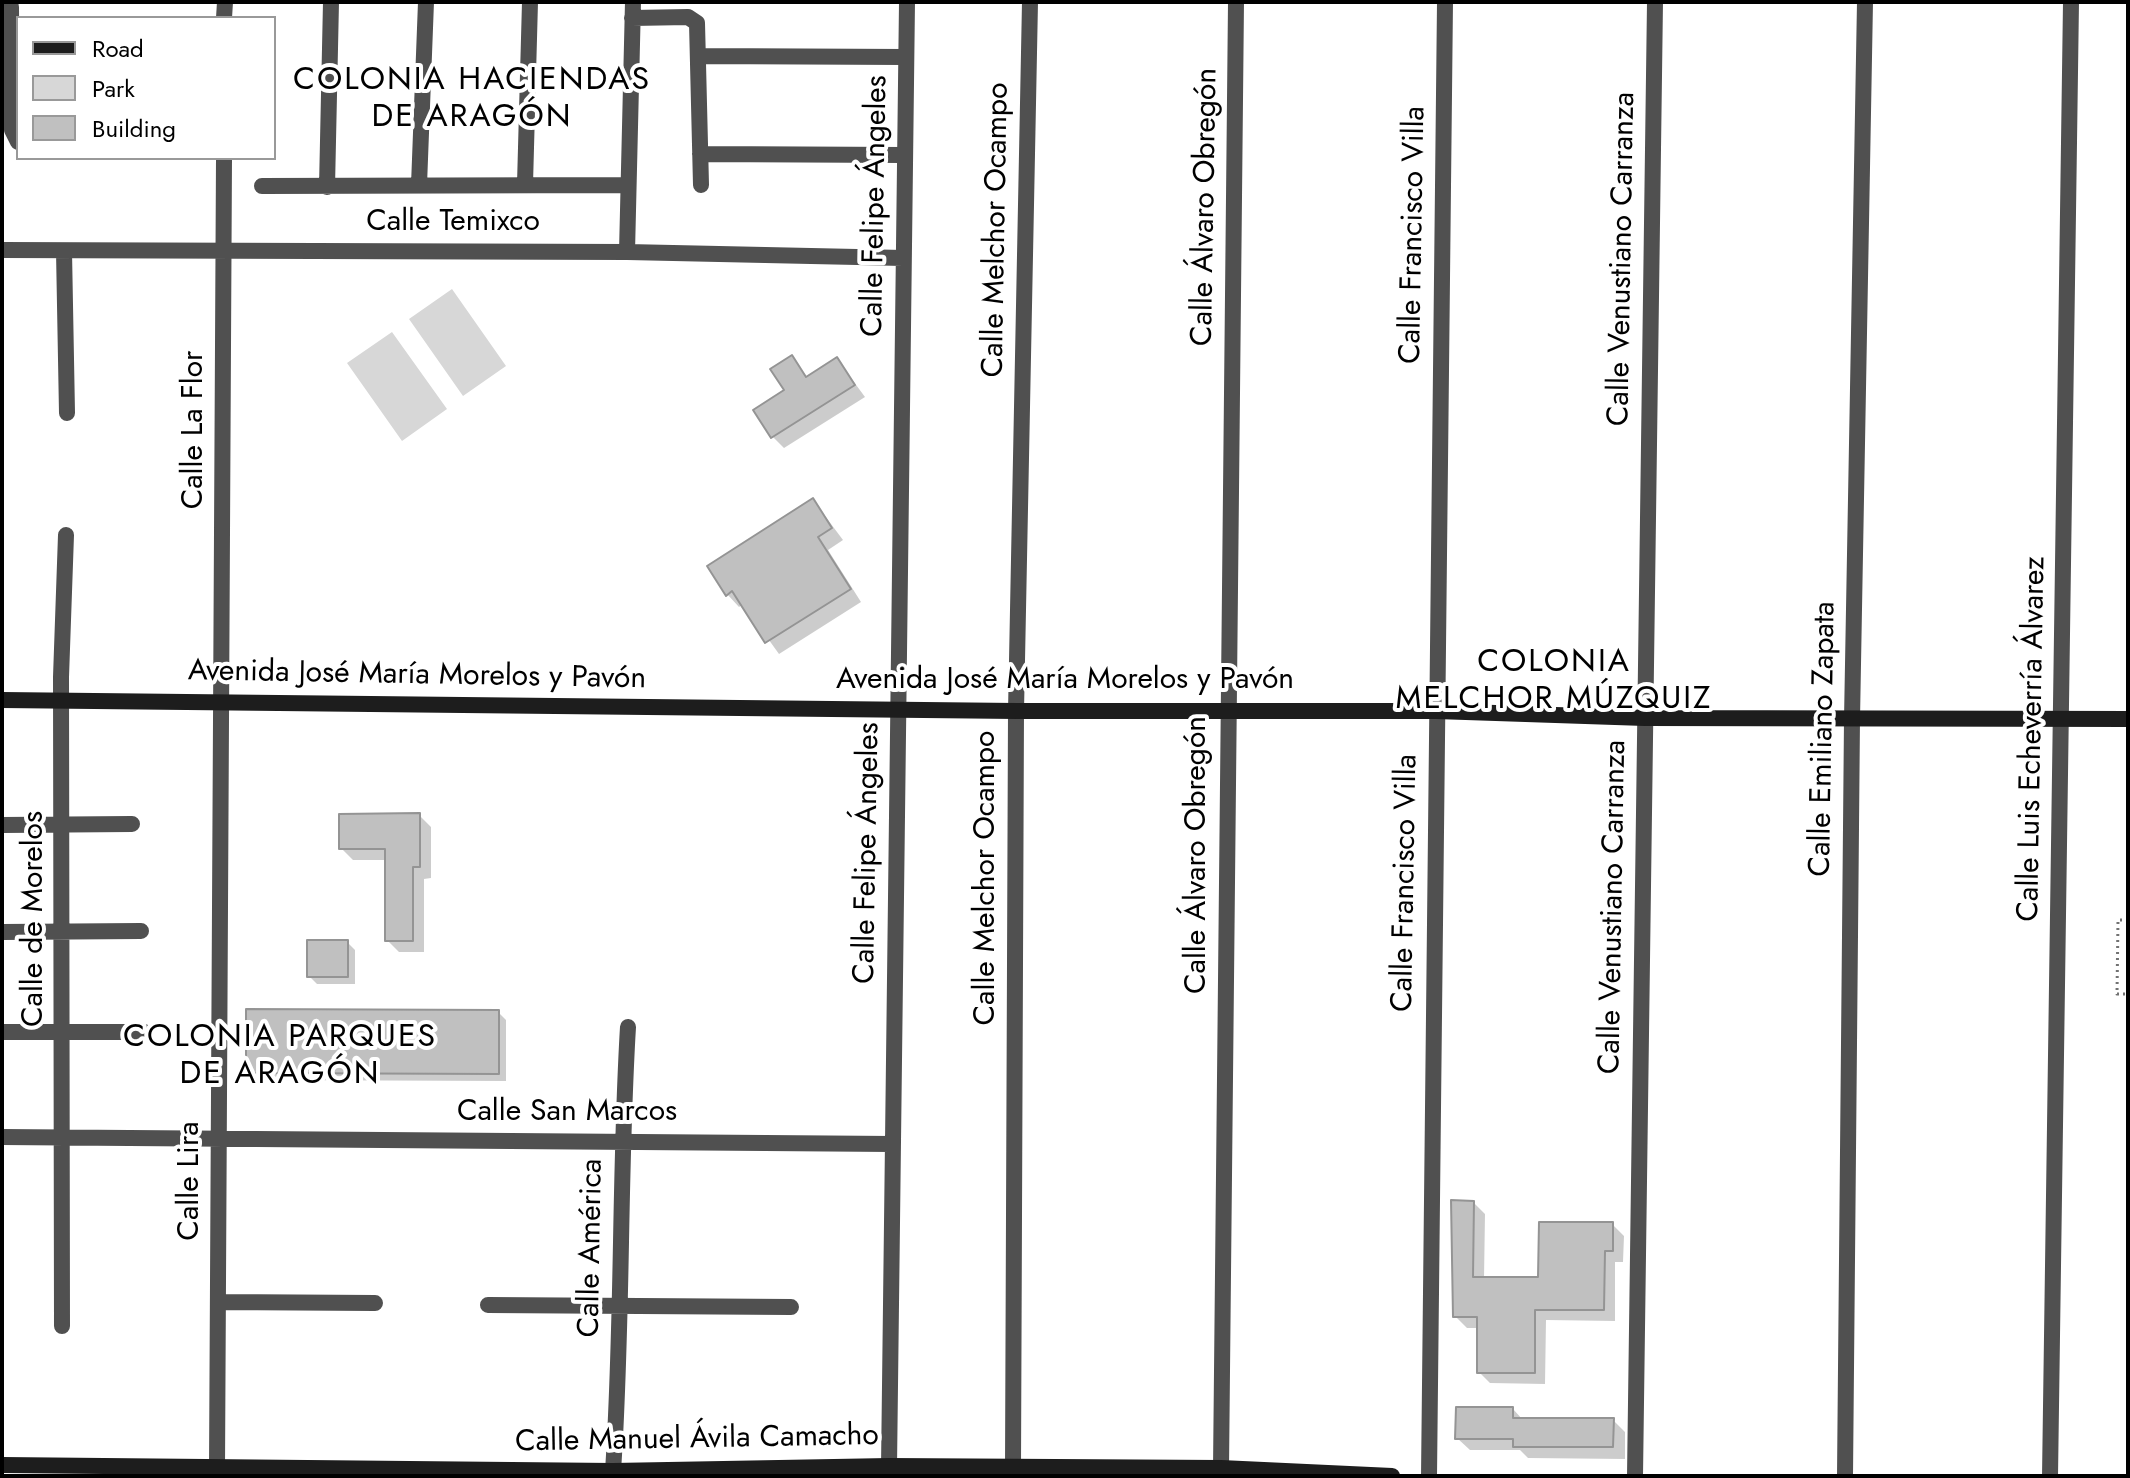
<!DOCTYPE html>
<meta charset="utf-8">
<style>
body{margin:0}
#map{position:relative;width:2130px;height:1478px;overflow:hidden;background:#fff;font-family:Jost,sans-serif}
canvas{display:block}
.frame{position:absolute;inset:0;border:4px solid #000;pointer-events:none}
.legend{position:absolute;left:16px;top:16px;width:260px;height:144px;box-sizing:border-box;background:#fff;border:2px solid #999;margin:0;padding:10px 14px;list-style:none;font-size:24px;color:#000}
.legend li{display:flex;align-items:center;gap:16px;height:40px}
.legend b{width:40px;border:2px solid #999}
</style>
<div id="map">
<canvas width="2130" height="1478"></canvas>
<div class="frame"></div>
<ul class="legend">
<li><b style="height:10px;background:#1d1d1d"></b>Road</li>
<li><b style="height:22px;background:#d7d7d7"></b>Park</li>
<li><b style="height:22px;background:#c0c0c0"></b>Building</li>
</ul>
</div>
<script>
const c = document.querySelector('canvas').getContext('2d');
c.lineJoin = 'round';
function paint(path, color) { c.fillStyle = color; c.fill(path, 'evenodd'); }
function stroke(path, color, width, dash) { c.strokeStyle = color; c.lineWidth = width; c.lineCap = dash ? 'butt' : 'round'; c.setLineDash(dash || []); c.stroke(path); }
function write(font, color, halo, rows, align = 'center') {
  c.font = font + ' Jost,sans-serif'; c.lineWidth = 8; c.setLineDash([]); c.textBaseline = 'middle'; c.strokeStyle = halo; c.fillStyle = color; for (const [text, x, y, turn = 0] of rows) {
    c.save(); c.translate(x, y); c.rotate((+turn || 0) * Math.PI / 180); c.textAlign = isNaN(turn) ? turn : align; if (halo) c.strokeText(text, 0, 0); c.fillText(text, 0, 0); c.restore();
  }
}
const green = new Path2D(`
 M452,289L506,366L463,396L409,319Z
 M392,332L447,409L402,441L347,363Z`);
const shadow = new Path2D(`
 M791,358L808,378L837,359L865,397L784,448L773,437L787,391Z
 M813,500L843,540L828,550L861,602L779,654L743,604L739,607L727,594Z
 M419,815L431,827V878L424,879V952H399L387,940V860H353L341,848Z
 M347,942L355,950V984H317L309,976Z
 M498,1012L506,1020V1081L256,1080L248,1072Z
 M1473,1202L1485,1214L1484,1279H1540L1612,1224L1624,1236L1623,1262H1615V1321L1546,1320L1545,1384L1490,1383L1479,1372V1328H1467L1455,1316Z
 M1513,1409L1523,1420H1613L1625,1432V1459L1528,1458L1520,1450H1470L1457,1438Z`);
const building = new Path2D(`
 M792,355L806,377L837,357L855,385L771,438L753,410L784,390L770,369Z
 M813,498L832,528L818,537L851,589L765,643L732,591L726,596L707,566Z
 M420,813V867H413V941H385V849H339V814Z
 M307,940H348V977H307Z
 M246,1009L499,1010V1074L246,1073Z
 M1451,1200L1474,1201L1473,1277H1538L1539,1222H1613V1251H1605L1604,1310H1535V1373H1477V1317H1453Z
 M1456,1407H1513V1418H1614L1613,1447H1513V1439H1455Z`);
const path = new Path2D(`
 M2128,920H2118L2117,994H2128`);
const street = new Path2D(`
 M11,7L12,130L18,142
 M224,18L225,2
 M632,18L688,17L697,23L701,185
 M699,56L905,57
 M700,154L903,155
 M525,184L530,2
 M419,185L426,2
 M262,186L628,185
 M327,187L331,2
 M2,250L627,252L903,258
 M64,251L67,413
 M627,252L633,2
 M2,825L132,824
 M2,932L141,931
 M2,1032H144
 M2,1137L892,1144
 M218,1302L375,1303
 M488,1305L791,1307
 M62,1326L61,677L66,535
 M889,1466L907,2
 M1013,1467L1016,711L1030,2
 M217,1468L224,158
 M1221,1468L1236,2
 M613,1471C623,1323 619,1175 628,1027
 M1429,1476L1445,2
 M1635,1476L1655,2
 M1845,1476L1852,719L1865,2
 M2050,1476L2071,2`);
const secondary = new Path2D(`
 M2,700L1016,711H1436L1645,718L2128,719
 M2,1465L613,1471L889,1466L1221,1468L1392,1476`);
const streetNames = [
 ["Calle Felipe Ángeles",876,206,-89],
 ["Calle Álvaro Obregón",1206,207,-89],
 ["Calle Temixco",453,223],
 ["Calle Melchor Ocampo",997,230,-89],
 ["Calle Francisco Villa",1414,235,-89],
 ["Calle Venustiano Carranza",1623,259,-89],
 ["Calle La Flor",195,430,-90],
 ["Avenida José María Morelos y Pavón",417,676,1],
 ["Avenida José María Morelos y Pavón",1065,681],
 ["Calle Emiliano Zapata",1824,739,-89],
 ["Calle Luis Echeverría Álvarez",2033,739,-89],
 ["Calle Felipe Ángeles",868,853,-89],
 ["Calle Álvaro Obregón",1198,855,-90],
 ["Calle Melchor Ocampo",987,878,-90],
 ["Calle Francisco Villa",1406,883,-89],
 ["Calle Venustiano Carranza",1614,907,-89],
 ["Calle de Morelos",35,919,-90],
 ["Calle San Marcos",567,1113],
 ["Calle Lira",191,1181,-90],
 ["Calle América",592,1248,-89],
 ["Calle Manuel Ávila Camacho",697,1440,-1]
];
const neighbourhoodNames = [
 ["COLONIA HACIENDAS",472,81],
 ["DE ARAGÓN",472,118],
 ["COLONIA",1554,663],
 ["MELCHOR MÚZQUIZ",1554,700],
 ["COLONIA PARQUES",280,1038],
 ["DE ARAGÓN",280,1075]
];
paint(green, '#d7d7d7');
paint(shadow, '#0003');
paint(building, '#c0c0c0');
stroke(building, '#949494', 2);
stroke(path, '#727272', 3, [2, 4]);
stroke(street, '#505050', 16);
stroke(secondary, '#1d1d1d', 16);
write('30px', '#000', '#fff', streetNames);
c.letterSpacing = '2px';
write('32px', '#000', '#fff', neighbourhoodNames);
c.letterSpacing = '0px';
</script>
